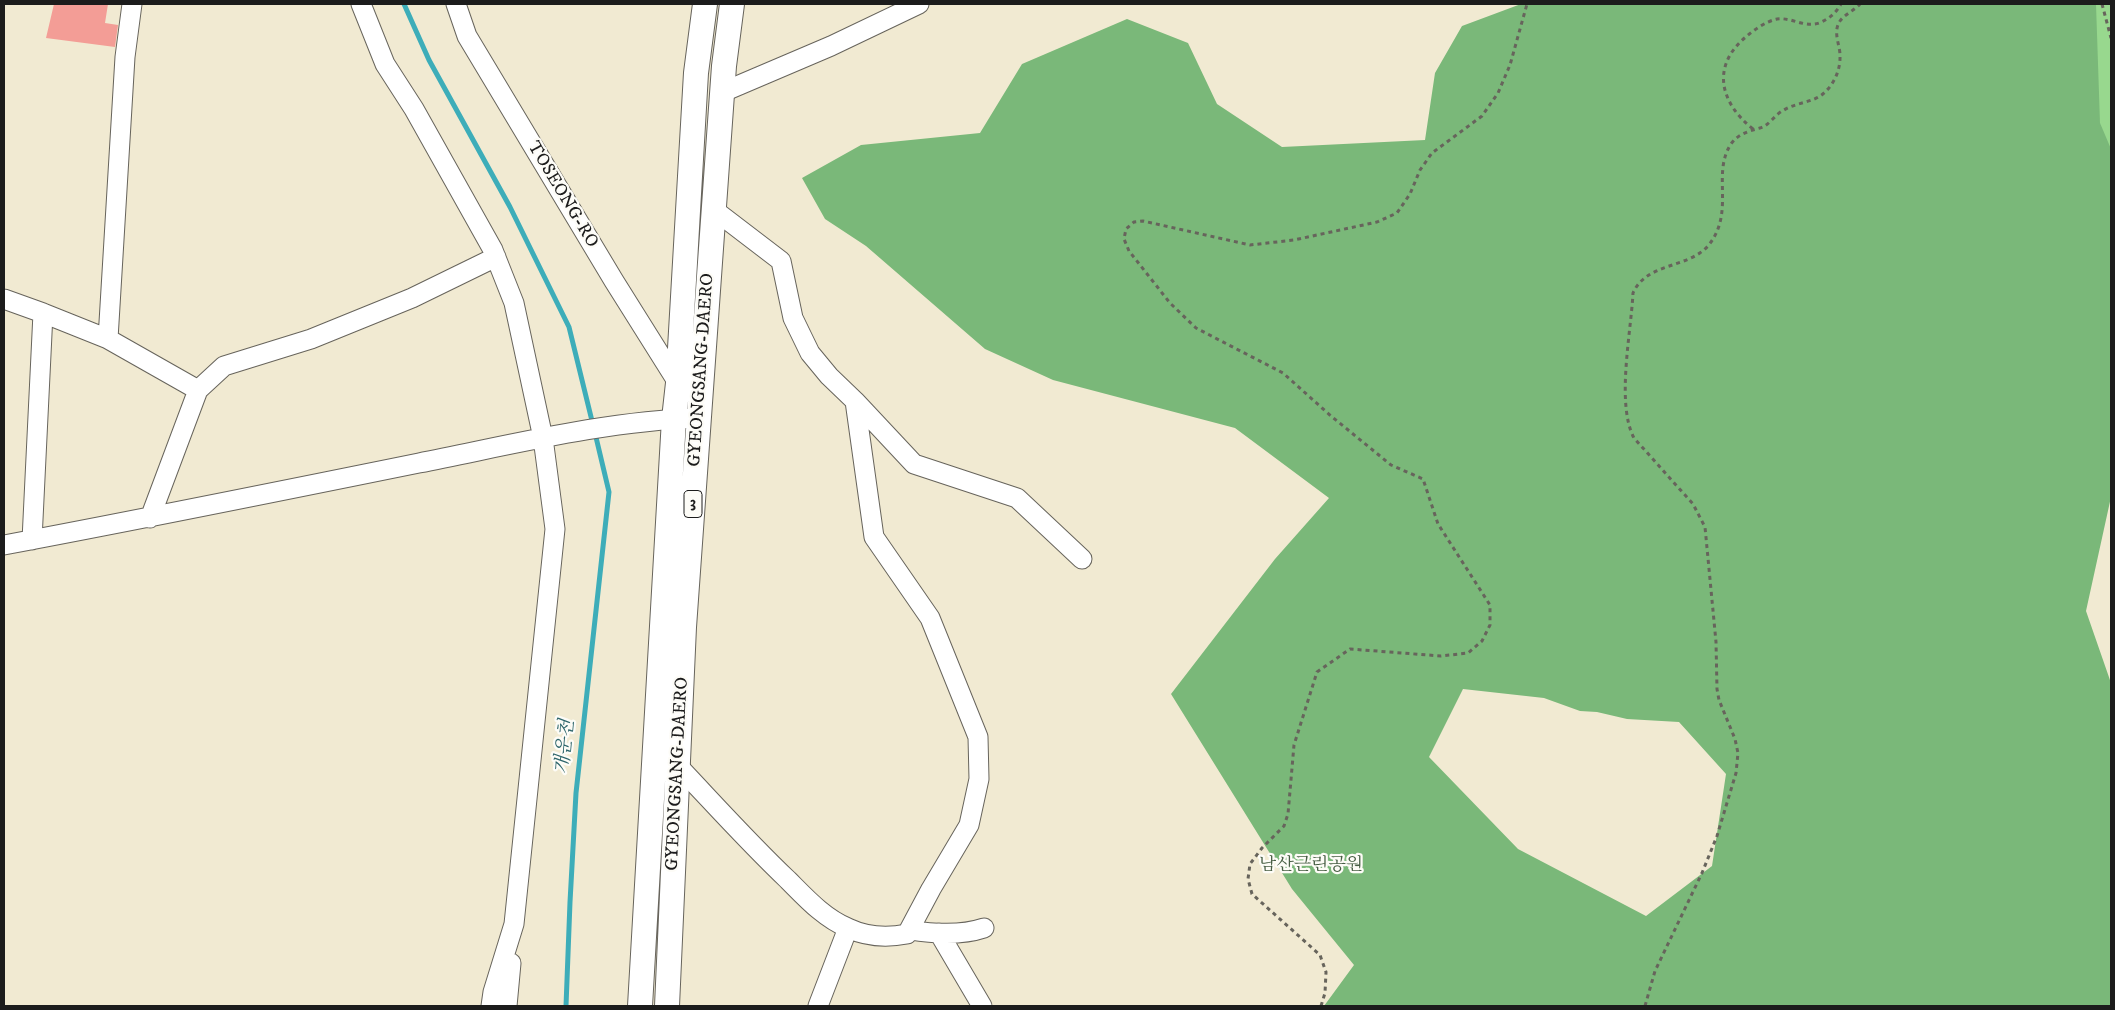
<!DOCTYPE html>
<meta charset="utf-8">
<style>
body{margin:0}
#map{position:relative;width:2115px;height:1010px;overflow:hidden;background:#f1ead2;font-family:"IM FELL DW Pica",serif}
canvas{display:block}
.frame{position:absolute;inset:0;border:5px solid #1c1c1c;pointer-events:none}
</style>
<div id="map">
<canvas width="2115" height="1010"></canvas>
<div class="frame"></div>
</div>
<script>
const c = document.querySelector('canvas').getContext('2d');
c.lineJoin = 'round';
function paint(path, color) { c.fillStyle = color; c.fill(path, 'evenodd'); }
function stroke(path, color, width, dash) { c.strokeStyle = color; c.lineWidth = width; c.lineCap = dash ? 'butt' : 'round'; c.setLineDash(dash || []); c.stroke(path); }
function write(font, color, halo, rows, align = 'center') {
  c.font = font + ' "IM FELL DW Pica","Noto Serif KR",serif'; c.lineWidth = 4.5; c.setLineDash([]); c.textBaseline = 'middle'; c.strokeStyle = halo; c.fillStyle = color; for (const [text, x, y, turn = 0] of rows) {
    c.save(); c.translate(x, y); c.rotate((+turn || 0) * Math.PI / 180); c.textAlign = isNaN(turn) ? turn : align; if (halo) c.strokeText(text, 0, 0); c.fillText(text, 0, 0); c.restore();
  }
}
const green = new Path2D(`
 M2078,4H2111V164L2106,157Z`);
const forest = new Path2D(`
 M1521,4H2096L2100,123L2111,149V497L2086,611L2111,683V1006H1324L1354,965L1292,889L1171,694L1275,559L1329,498L1235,428L1053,380L985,349L866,246L825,219L802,178L861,145L980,133L1022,64L1127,19L1188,43L1217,104L1282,147L1425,140L1435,73L1462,26ZM1463,689L1544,698L1580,711L1597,712L1627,719L1679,722L1726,774L1712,866L1646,916L1518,849L1429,757Z`);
const stream = new Path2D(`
 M404,4L429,60L510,207L569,327L593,425
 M566,1006L570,902L576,793L609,492L595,433`);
const building = new Path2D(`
 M54,4H108L105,23L118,25L115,47L46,38Z`);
const path = new Path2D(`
 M2102,4L2111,38
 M1753,129C1719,102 1711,65 1747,36C1755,29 1767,21 1777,19C1792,17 1804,28 1819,23C1829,19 1836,13 1841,4
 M1321,1006L1325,993L1326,972L1320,955L1252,894L1248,879L1250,864L1262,848L1284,826L1288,814L1294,745L1317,672L1350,649L1441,656L1468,653L1482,641L1490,625V605L1438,524L1423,479L1391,465L1331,416L1283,373L1196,328L1170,303L1129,251L1124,239L1126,229L1134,222L1143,221L1250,245L1294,240L1377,222L1397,213L1410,194L1420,170L1432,153L1482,116L1498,93L1510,65L1527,4
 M1645,1006L1655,971L1702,873L1717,836L1736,773L1738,753L1735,739L1719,700L1717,689L1716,642L1705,527L1693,504L1634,438C1616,404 1631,333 1633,293C1647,262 1687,269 1708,246C1736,212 1711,174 1731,144C1738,134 1749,131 1760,128C1769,126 1775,114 1784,110C1797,102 1814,103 1825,92C1834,84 1840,70 1840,58C1841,46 1832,33 1840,21C1845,14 1855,10 1860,4`);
const minor = new Path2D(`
 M132,4L125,57L108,339L198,390L150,518
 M361,4L385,64L414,109L493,250L514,303L543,438L555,529L514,924L493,992L491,1006
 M456,4L467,36L614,281L678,383
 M723,92L831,46L919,4
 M4,299L43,313L108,339
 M198,390L224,366L311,339L412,298L496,257
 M855,401L914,464L1017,498L1082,559
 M32,540L43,313
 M4,545C143,519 281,491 419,463C511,445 605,421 699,418
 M679,767C715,805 750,844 788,880C806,898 824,918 848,928C867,937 887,938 907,934L931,889L969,825L979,779L978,737L930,618L874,537L855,401L829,376L810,353L793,318L781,261L713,209
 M910,930C934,934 960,936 984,928
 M939,933L982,1006
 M507,1006L511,963
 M818,1006L848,928`);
const major = new Path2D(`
 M640,1006L674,419L678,383L696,73L705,4
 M667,1006L684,627L724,66L732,4`);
const shields = [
 [693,504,18]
];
const shieldNames = [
 ["3",693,504]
];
const streetNames = [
 ["TOSEONG-RO",562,195,59],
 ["GYEONGSANG-DAERO",702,370,-86],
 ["GYEONGSANG-DAERO",678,774,-87]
];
const parkNames = [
 ["남산근린공원",1311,866]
];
const waterNames = [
 ["개운천",566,747,-84]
];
paint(green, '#98d88e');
paint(forest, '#7ab879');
stroke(stream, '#3dadb9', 5);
paint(building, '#f39d96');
stroke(minor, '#67645c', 21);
stroke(major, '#67645c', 26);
stroke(path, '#67645c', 3, [4, 4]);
stroke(minor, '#fff', 19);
stroke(major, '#fff', 24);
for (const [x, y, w] of shields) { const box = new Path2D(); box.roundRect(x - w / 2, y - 13.5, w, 27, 4); c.fillStyle = '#fdfcf7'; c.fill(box); stroke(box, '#1c1c1c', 1); }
write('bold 16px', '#1c1c1c', null, shieldNames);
write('18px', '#1c1c1c', '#fdfcf7', streetNames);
write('18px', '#475e44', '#fdfcf7', parkNames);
write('italic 19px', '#2c646a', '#fdfcf7', waterNames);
</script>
